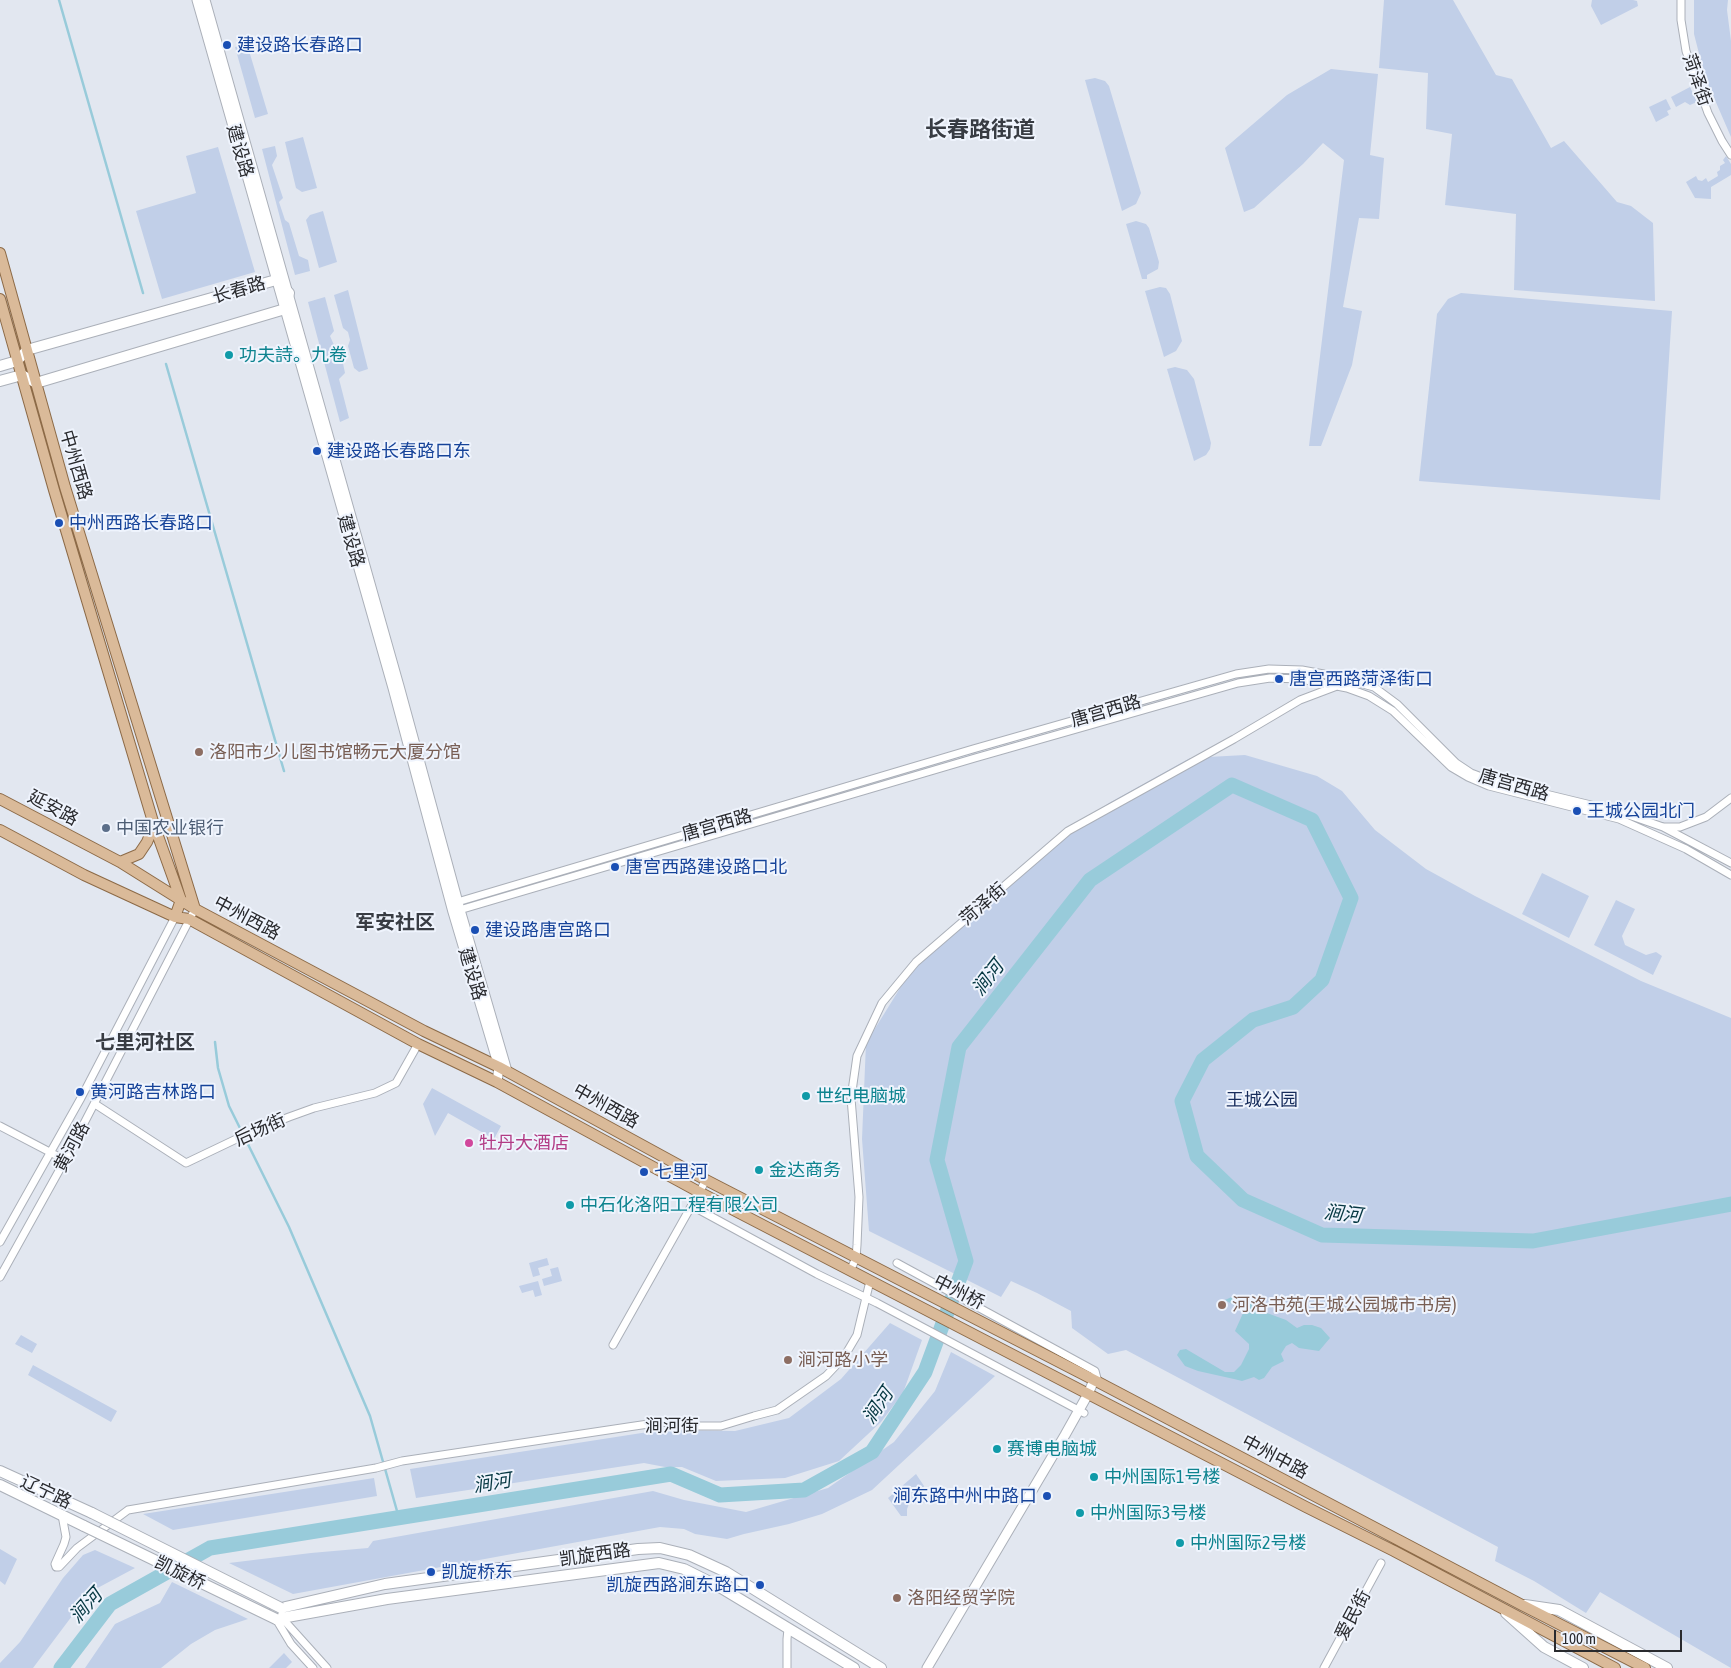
<!DOCTYPE html>
<meta charset="utf-8">
<style>
body{margin:0}
#map{position:relative;width:1731px;height:1668px;overflow:hidden;background:#e2e7f0;font-family:"Asap Condensed",sans-serif}
canvas{display:block}
.scale{position:absolute;left:1554px;top:1630px;width:128px;height:22px;box-sizing:border-box;border:2px solid #292a2e;border-top:0;padding-left:6px;font-size:15px;line-height:18px;white-space:nowrap;color:#292a2e;-webkit-text-stroke:4px #eff4fd;paint-order:stroke}
</style>
<div id="map">
<canvas width="1731" height="1668"></canvas>
<div class="scale">100 m</div>
</div>
<script>
const context = document.querySelector('canvas').getContext('2d');
context.lineJoin = 'round';
function paint(path, color) {
  context.fillStyle = color;
  context.fill(path, 'evenodd');
}
function shape(rows) {
  const path = new Path2D();
  for (const r of rows) {
    path.moveTo(r[0], r[1]);
    for (let i = 2; i < r.length; i += 2) path.lineTo(r[i], r[i + 1]);
  }
  return path;
}
function trace(path, color, width, dash) {
  context.strokeStyle = color;
  context.lineWidth = width;
  context.lineCap = dash ? 'butt' : 'round';
  context.setLineDash(dash || []);
  context.stroke(path);
}
function write(font, color, halo, rows, align = 'center') {
  context.font = font + ' "Asap Condensed","Noto Sans SC",sans-serif';
  context.lineWidth = 4;
  context.setLineDash([]);
  context.textBaseline = 'middle';
  context.strokeStyle = halo;
  context.fillStyle = color;
  for (const [text, x, y, turn = 0] of rows) {
    context.save();
    context.translate(x, y);
    context.rotate((+turn || 0) * Math.PI / 180);
    context.textAlign = isNaN(turn) ? turn : align;
    if (halo) context.strokeText(text, 0, 0);
    context.fillText(text, 0, 0);
    context.restore();
  }
}
paint(shape([
 [1384,0,1453,0,1496,75,1512,79,1551,148,1564,141,1617,202,1631,206,1653,223,1655,301,1514,290,1516,214,1445,205,1452,134,1426,129,1428,73,1379,68],
 [1592,0,1633,0,1637,1,1638,6,1601,25,1591,6],
 [1694,0,1728,0,1727,10,1731,41,1731,137,1705,77,1694,34],
 [247,44,268,114,255,118,235,47],
 [1331,69,1378,74,1370,155,1384,158,1379,219,1359,218,1343,307,1362,311,1352,365,1321,446,1309,446,1344,160,1323,143,1303,164,1254,208,1244,212,1225,148,1287,95],
 [1095,78,1105,81,1109,86,1141,193,1136,204,1122,211,1085,80],
 [1690,87,1697,102,1690,105,1685,102,1676,107,1671,97],
 [1666,99,1671,109,1667,111,1669,115,1656,122,1649,107],
 [303,137,317,188,302,192,296,188,285,142],
 [275,146,277,156,272,165,283,198,279,202,285,220,289,223,299,256,308,260,310,271,295,275,262,149],
 [218,147,255,272,162,299,136,211,196,193,186,156],
 [1726,156,1731,164,1731,175,1711,187,1711,199,1695,198,1686,182,1696,176,1698,180,1702,181,1706,178,1708,182,1718,176,1717,172,1720,170,1720,166,1725,163,1723,160],
 [323,211,337,262,319,268,306,220,310,215],
 [1136,221,1146,224,1149,228,1159,262,1158,269,1147,275,1147,279,1142,279,1126,224],
 [1160,287,1166,288,1170,294,1182,341,1176,351,1164,357,1145,291],
 [348,290,368,369,359,372,354,368,348,346,350,340,348,332,343,328,334,295],
 [1461,293,1672,311,1660,500,1419,481,1437,314,1448,299],
 [325,297,334,331,330,336,334,345,340,349,345,373,339,379,349,418,340,422,308,302],
 [1175,367,1187,370,1194,379,1211,443,1210,449,1206,455,1194,461,1167,369],
 [1245,755,1317,776,1342,791,1375,830,1426,869,1475,896,1641,981,1731,1018,1731,1668,1600,1592,1586,1613,1534,1581,1495,1561,1498,1547,1126,1350,1108,1354,1072,1328,1071,1311,1037,1293,1011,1281,1001,1297,869,1231,862,1139,866,1043,902,985,937,943,1037,859,1109,803,1190,758],
 [1542,873,1589,896,1569,938,1522,914],
 [1616,900,1635,909,1622,936,1625,945,1646,955,1656,952,1662,956,1653,975,1594,945],
 [432,1088,501,1126,494,1139,448,1113,435,1136,423,1104],
 [547,1258,549,1265,538,1268,540,1275,533,1277,529,1263],
 [558,1267,562,1281,544,1286,542,1279,552,1276,550,1269],
 [538,1281,542,1295,535,1297,533,1290,522,1293,519,1286],
 [890,1323,922,1340,903,1393,881,1422,839,1461,785,1478,716,1481,682,1467,665,1467,644,1463,416,1498,410,1469,661,1430,735,1431,789,1418,841,1379],
 [21,1335,37,1344,32,1353,15,1344],
 [951,1352,995,1376,872,1490,822,1514,789,1524,744,1534,727,1539,695,1534,684,1529,660,1527,293,1594,229,1563,311,1553,368,1548,373,1541,653,1491,684,1500,746,1512,828,1488,894,1442,935,1391],
 [33,1365,117,1411,111,1422,28,1375],
 [916,1474,924,1486,921,1495,928,1501,923,1503,920,1501,909,1504,907,1509,907,1516,901,1516,888,1498],
 [374,1478,377,1496,173,1530,143,1514],
 [0,1549,17,1559,5,1585,0,1581],
 [95,1550,135,1568,90,1592,33,1668,0,1668,0,1663,20,1642,63,1578,83,1555],
 [172,1582,248,1619,215,1630,191,1644,161,1668,85,1668,115,1624,160,1603],
 [284,1653,292,1662,286,1668,269,1668]
]), '#c1cfe8');
paint(shape([
 [1234,1296,1244,1299,1267,1313,1286,1320,1297,1328,1304,1325,1312,1325,1321,1328,1330,1338,1319,1351,1299,1348,1292,1343,1286,1346,1281,1354,1284,1361,1272,1367,1264,1378,1259,1380,1254,1377,1242,1381,1234,1379,1198,1371,1185,1366,1177,1355,1180,1350,1186,1349,1225,1372,1234,1372,1241,1365,1249,1349,1249,1344,1235,1331,1244,1311,1225,1300]
]), '#98cbda');
trace(shape([
 [59,0,143,293],
 [166,364,284,771],
 [215,1042,218,1068,229,1106,289,1227,370,1416,399,1518]
]), '#98cbda', 2.5);
trace(shape([
 [61,1668,110,1604,210,1548,671,1474,720,1495,804,1490,872,1452,925,1372,966,1261,937,1160,959,1047,1090,880,1232,785,1312,820,1351,898,1322,980,1293,1007,1253,1020,1203,1060,1182,1101,1197,1156,1243,1200,1322,1235,1533,1241,1731,1204]
]), '#98cbda', 15);
const minor = shape([
 [1681,0,1681,20,1686,51,1708,113,1722,141,1731,155],
 [1664,827,1680,827,1706,817,1731,798],
 [454,903,973,749,1236,674,1269,669,1302,670,1329,675,1374,687,1397,704,1456,763,1471,773,1492,781,1620,812,1663,827,1731,863],
 [456,911,975,758,1238,683,1270,678,1301,679,1347,688,1369,696,1393,711,1451,767,1468,777,1489,786,1619,819,1686,849,1731,875],
 [95,1104,186,1163,251,1132,289,1117,314,1108,375,1093,396,1083,418,1044],
 [0,1126,65,1160],
 [692,1206,817,1274,877,1303,1084,1413],
 [0,1242,81,1098,175,917],
 [897,1263,1095,1371,1098,1382],
 [850,1271,856,1258,857,1245,859,1197,851,1098,857,1056,882,1003,916,962,1068,831,1234,739,1300,700,1337,686],
 [0,1277,65,1160,195,909],
 [613,1345,706,1180],
 [62,1515,66,1537,64,1544,55,1564,56,1567,59,1567,77,1548,128,1510,376,1468,402,1461,628,1427,662,1422,693,1426,721,1426,754,1416,777,1410,826,1376,844,1357,857,1335,870,1281],
 [273,1604,276,1619,291,1644,313,1668],
 [282,1615,282,1618,327,1668],
 [787,1668,787,1639,788,1629],
 [1324,1668,1381,1563]
]);
const tertiary = shape([
 [197,0,393,688,453,912,499,1067,497,1082],
 [205,0,399,686,460,910,507,1071],
 [927,1668,1065,1435,1088,1394,1094,1380]
]);
const secondary = shape([
 [0,366,17,361,27,350,276,280,289,293,285,309,36,383,22,375,0,381],
 [0,1471,92,1513],
 [0,1485,84,1526],
 [1525,1605,1559,1610,1667,1668],
 [281,1608,385,1584,638,1549,660,1548,689,1555,726,1572,881,1668],
 [1506,1613,1544,1647,1583,1668],
 [276,1619,387,1599,659,1563,684,1569,718,1586,854,1668]
]);
const primary = shape([
 [0,253,65,487,195,909],
 [0,299,54,490,154,825,181,900,175,917],
 [0,799,120,862,195,909,424,1031,499,1067,706,1180,1098,1382,1522,1605,1645,1668],
 [0,830,84,875,175,917,189,919,418,1044,497,1082,699,1192,1306,1507,1394,1551,1615,1668],
 [120,862,139,854,147,842,154,825]
]);
trace(minor, '#abb0b9', 9);
trace(tertiary, '#abb0b9', 11);
trace(secondary, '#abb0b9', 12);
trace(primary, '#8c6a47', 12);
trace(minor, '#fff', 7);
trace(tertiary, '#fff', 9);
trace(secondary, '#fff', 10);
trace(primary, '#daba99', 10);
const secondaryBridge = shape([
 [92,1513,281,1608],
 [84,1526,276,1619]
]);
trace(secondaryBridge, '#abb0b9', 12, []);
trace(secondaryBridge, '#fff', 10);
for (const [x, y, r, color] of [
 [227,45,5,"#1a4fb4"],
 [229,355,5,"#0f9aa8"],
 [317,451,5,"#1a4fb4"],
 [59,523,5,"#1a4fb4"],
 [1279,679,5,"#1a4fb4"],
 [199,752,5,"#8d6e63"],
 [1577,811,5,"#1a4fb4"],
 [106,828,5,"#5c6f8a"],
 [615,867,5,"#1a4fb4"],
 [475,930,5,"#1a4fb4"],
 [80,1092,5,"#1a4fb4"],
 [806,1096,5,"#0f9aa8"],
 [469,1143,5,"#d1479c"],
 [759,1170,5,"#0f9aa8"],
 [644,1172,5,"#1a4fb4"],
 [570,1205,5,"#0f9aa8"],
 [1222,1305,5,"#8d6e63"],
 [788,1360,5,"#8d6e63"],
 [997,1449,5,"#0f9aa8"],
 [1094,1477,5,"#0f9aa8"],
 [1047,1496,5,"#1a4fb4"],
 [1080,1513,5,"#0f9aa8"],
 [1180,1543,5,"#0f9aa8"],
 [431,1572,5,"#1a4fb4"],
 [760,1585,5,"#1a4fb4"],
 [897,1598,5,"#8d6e63"]
]) {
  const dot = new Path2D();
  dot.arc(x, y, r, 0, 2 * Math.PI);
  context.fillStyle = color;
  context.fill(dot);
  trace(dot, '#eff4fd', 2);
}
write('18px', '#164399', '#eff4fd', [
 ["建设路长春路口",237,45],
 ["建设路长春路口东",327,451],
 ["中州西路长春路口",69,523],
 ["唐宫西路菏泽街口",1289,679],
 ["王城公园北门",1587,811],
 ["唐宫西路建设路口北",625,867],
 ["建设路唐宫路口",485,930],
 ["黄河路吉林路口",90,1092],
 ["七里河",654,1172],
 ["涧东路中州中路口",1037,1496,"right"],
 ["凯旋桥东",441,1572],
 ["凯旋西路涧东路口",750,1585,"right"]
], 'left');
write('18px', '#292a2e', '#eff4fd', [
 ["菏泽街",1697,80,71],
 ["建设路",240,151,74],
 ["长春路",239,290,-16],
 ["中州西路",76,465,74],
 ["建设路",351,541,74],
 ["唐宫西路",1106,711,-16],
 ["唐宫西路",1514,785,16],
 ["延安路",53,808,28],
 ["唐宫西路",717,825,-16],
 ["菏泽街",983,904,-41],
 ["中州西路",247,918,28],
 ["建设路",472,974,73],
 ["中州西路",606,1106,29],
 ["后场街",260,1130,-24],
 ["黄河路",72,1147,-62],
 ["中州桥",959,1292,27],
 ["涧河街",672,1426],
 ["中州中路",1275,1457,28],
 ["辽宁路",46,1492,25],
 ["凯旋西路",595,1555,-8],
 ["凯旋桥",180,1573,26],
 ["爱民街",1353,1615,-62]
]);
write('18px', '#0d838f', '#eff4fd', [
 ["功夫詩。九卷",239,355],
 ["世纪电脑城",816,1096],
 ["金达商务",769,1170],
 ["中石化洛阳工程有限公司",580,1205],
 ["赛博电脑城",1007,1449],
 ["中州国际1号楼",1104,1477],
 ["中州国际3号楼",1090,1513],
 ["中州国际2号楼",1190,1543]
], 'left');
write('18px', '#785e54', '#eff4fd', [
 ["洛阳市少儿图书馆畅元大厦分馆",209,752],
 ["河洛书苑(王城公园城市书房)",1232,1305],
 ["涧河路小学",798,1360],
 ["洛阳经贸学院",907,1598]
], 'left');
write('18px', '#4e5e75', '#eff4fd', [
 ["中国农业银行",116,828]
], 'left');
write('18px', '#172c5b', '#eff4fd', [
 ["王城公园",1262,1100]
]);
write('18px', '#b23c85', '#eff4fd', [
 ["牡丹大酒店",479,1143]
], 'left');
write('italic 19px', '#053742', '#eff4fd', [
 ["涧河",988,978,-52],
 ["涧河",1343,1214,6],
 ["涧河",878,1406,-56],
 ["涧河",492,1483,-9],
 ["涧河",86,1606,-48]
]);
write('bold 20px', '#383c43', '#eff4fd', [
 ["军安社区",395,923],
 ["七里河社区",145,1043]
]);
write('bold 22px', '#383c43', '#eff4fd', [
 ["长春路街道",980,130]
]);
</script>
